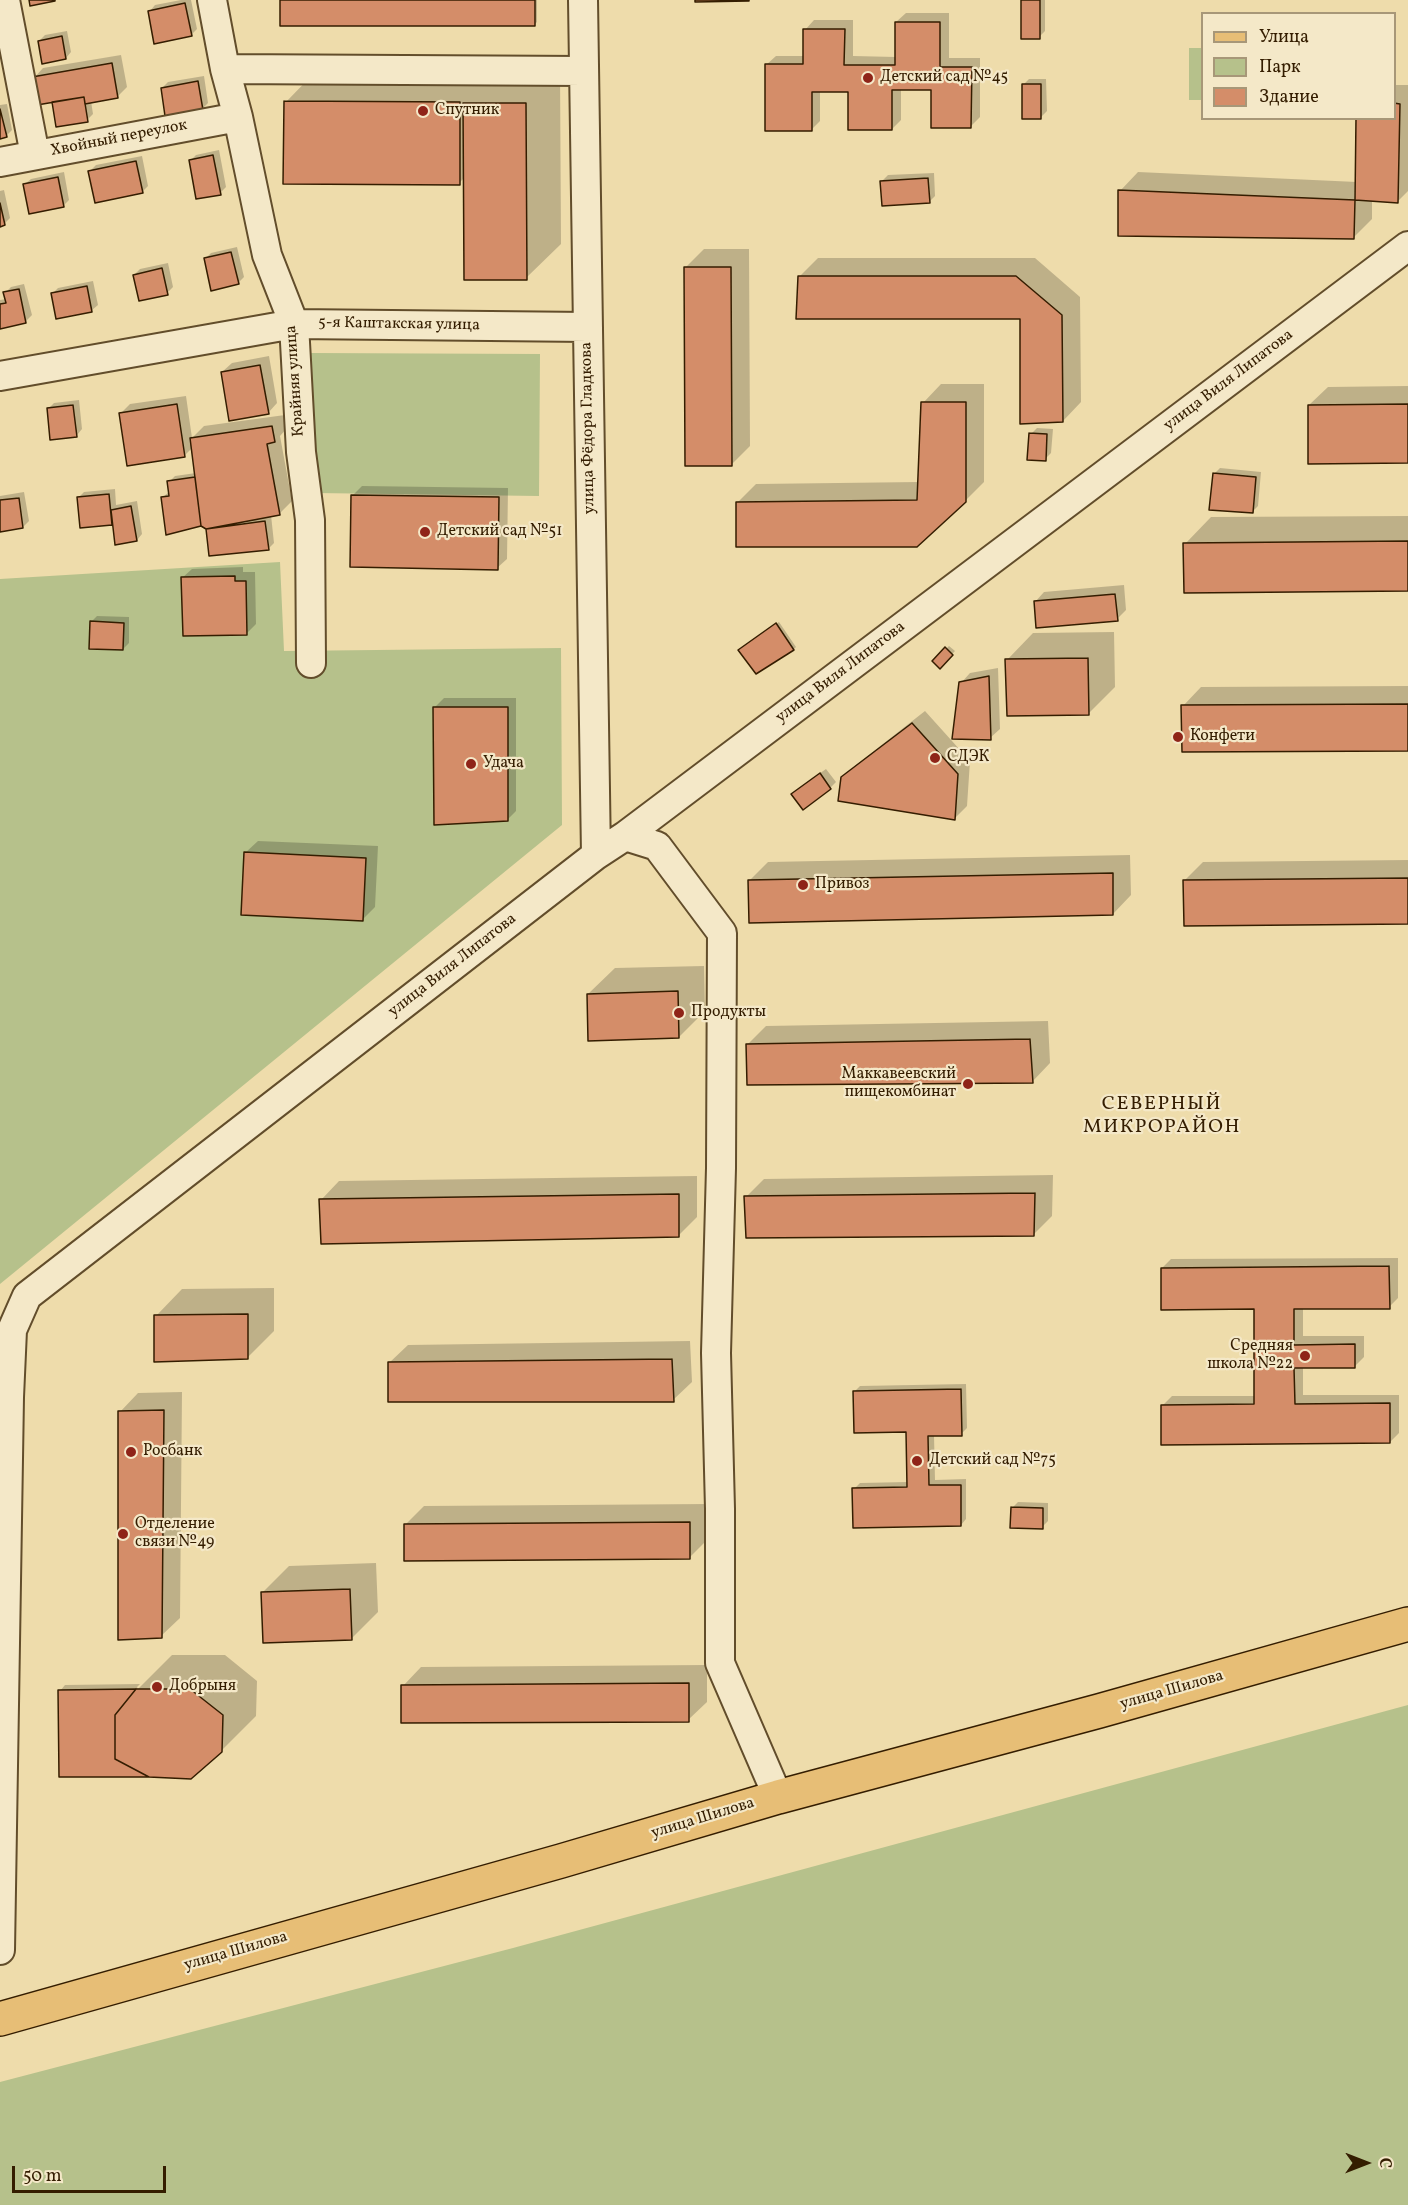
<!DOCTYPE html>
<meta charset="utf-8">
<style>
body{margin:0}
#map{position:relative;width:1408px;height:2205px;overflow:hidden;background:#eedcab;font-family:Vollkorn,serif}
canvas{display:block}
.legend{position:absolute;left:1201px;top:12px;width:195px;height:108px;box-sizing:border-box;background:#f4e8c8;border:2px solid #a79778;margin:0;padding:8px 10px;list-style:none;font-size:18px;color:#341d00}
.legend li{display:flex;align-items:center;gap:12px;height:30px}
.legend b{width:30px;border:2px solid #a79778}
.north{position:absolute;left:1336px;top:2133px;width:60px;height:60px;-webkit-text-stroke:4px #f4e8c8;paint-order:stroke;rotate:90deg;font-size:16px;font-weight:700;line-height:24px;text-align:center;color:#341d00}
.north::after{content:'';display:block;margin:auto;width:21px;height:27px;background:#341d00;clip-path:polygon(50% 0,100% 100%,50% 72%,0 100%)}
.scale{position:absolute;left:12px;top:2166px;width:154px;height:27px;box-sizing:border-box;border:3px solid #341d00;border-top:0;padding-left:8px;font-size:18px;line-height:21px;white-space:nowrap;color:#341d00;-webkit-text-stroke:4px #f4e8c8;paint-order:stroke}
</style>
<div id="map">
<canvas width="1408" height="2205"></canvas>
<ul class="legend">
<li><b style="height:8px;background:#e7be76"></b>Улица</li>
<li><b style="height:16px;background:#b6c18b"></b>Парк</li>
<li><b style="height:16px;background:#d48d69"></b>Здание</li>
</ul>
<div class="north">С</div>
<div class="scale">50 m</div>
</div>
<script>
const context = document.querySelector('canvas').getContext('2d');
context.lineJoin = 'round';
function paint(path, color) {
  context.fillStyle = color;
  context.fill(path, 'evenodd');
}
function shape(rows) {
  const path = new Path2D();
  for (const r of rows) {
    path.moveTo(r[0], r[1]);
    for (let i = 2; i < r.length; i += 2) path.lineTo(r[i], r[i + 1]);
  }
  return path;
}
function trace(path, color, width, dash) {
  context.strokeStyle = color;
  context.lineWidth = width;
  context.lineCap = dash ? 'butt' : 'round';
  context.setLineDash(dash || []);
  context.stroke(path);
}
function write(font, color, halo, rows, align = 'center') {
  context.font = font + ' Vollkorn,serif';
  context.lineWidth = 4.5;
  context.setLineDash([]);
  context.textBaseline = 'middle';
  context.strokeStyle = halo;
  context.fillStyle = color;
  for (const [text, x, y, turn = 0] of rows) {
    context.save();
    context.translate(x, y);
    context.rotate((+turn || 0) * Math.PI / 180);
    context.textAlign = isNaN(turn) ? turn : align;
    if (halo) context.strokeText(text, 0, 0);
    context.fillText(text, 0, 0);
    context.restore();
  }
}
paint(shape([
 [1189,48,1202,48,1202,100,1189,100],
 [311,353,540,354,539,496,315,493],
 [280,562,284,651,561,648,562,825,0,1284,0,579],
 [1408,1705,1408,2205,0,2205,0,2082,513,1948]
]), '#b6c18b');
paint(shape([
 [181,0,191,0,197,29,191,35,150,11,155,5],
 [281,0,537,0,537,22,534,25],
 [1022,0,1045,0,1045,31,1039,37],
 [906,13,949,13,949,58,980,58,980,117,971,126,933,88,901,88,901,120,892,129,849,91,820,91,820,121,811,130,766,65,776,56,804,56,805,30,814,20,853,20,853,56,896,57,896,22],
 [67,31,71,52,66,58,39,41,45,35],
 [121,55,127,87,118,96,91,101,93,114,87,120,53,103,34,78,43,68],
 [320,67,560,69,561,244,526,278,465,177,459,183,286,102],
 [204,76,208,103,202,109,162,88,168,82],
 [1029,79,1046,79,1047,111,1041,117,1023,85],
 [1394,85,1408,85,1408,191,1398,201,1372,200,1372,219,1354,237,1120,191,1138,172,1357,182,1394,118],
 [7,104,12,130,6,136,0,137,0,105],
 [219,150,226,187,220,193,190,161,196,155],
 [142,156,148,186,142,192,90,171,96,165],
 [64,172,69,200,63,206,25,184,31,179],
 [934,173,935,196,929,202,882,181,888,175],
 [4,190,10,218,4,224,0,225,0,191],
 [237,247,244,277,238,283,205,259,211,253],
 [704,249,749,249,750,446,731,465,685,268],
 [818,258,1035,258,1080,297,1081,402,1063,421,1022,317,800,276],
 [168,263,173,287,167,293,134,275,140,269],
 [93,281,98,305,92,310,52,294,58,288],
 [24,284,32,315,26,321,0,327,0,300,6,299,5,293,11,287],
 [269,356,277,403,268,413,222,372,232,363],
 [941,384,984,384,984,482,965,501,738,502,756,484,919,482,923,403],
 [1408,386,1408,462,1309,405,1328,387],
 [186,396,192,438,204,426,285,415,287,428,280,436,292,501,279,514,271,515,274,543,268,549,210,555,208,528,163,497,169,492,169,482,175,476,196,473,193,447,184,456,121,413,130,404],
 [79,400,82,429,77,435,48,409,54,403],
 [1037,428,1053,429,1051,453,1045,459,1031,434],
 [1220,468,1261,472,1258,506,1252,512,1214,474],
 [362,486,508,488,507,559,497,568,353,495],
 [115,489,116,505,137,501,142,534,137,540,113,523,81,527,78,498,84,492],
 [24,492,29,521,23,527,0,531,0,496],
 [1408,516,1408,589,1185,544,1211,517],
 [243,567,243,572,255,572,256,624,247,633,182,578,192,569],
 [1124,585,1126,610,1117,619,1035,602,1044,592],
 [97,616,129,617,129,643,123,649,91,622],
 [779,622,796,647,794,649,743,648],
 [1114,632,1115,687,1089,713,1007,660,1033,633],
 [949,646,955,651,940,667,934,661],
 [998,668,1000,729,990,738,961,683,970,673],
 [1408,686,1408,750,1183,706,1201,687],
 [444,698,516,698,516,811,507,820,435,707],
 [925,711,970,761,967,806,954,819,843,778,856,765],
 [826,769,836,782,830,788,799,788],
 [258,841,378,846,375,907,363,919,245,853],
 [1130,855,1131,895,1113,914,749,881,768,862],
 [1408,860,1408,922,1185,880,1203,862],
 [704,966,705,1011,679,1037,588,994,615,968],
 [1048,1021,1050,1063,1032,1082,748,1044,766,1026],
 [1053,1175,1052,1216,1034,1234,746,1197,764,1179],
 [697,1176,697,1217,678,1236,321,1200,339,1181],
 [1398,1258,1398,1298,1389,1307,1303,1307,1303,1336,1364,1336,1364,1357,1355,1366,1303,1366,1303,1395,1399,1395,1399,1433,1390,1442,1163,1405,1172,1396,1255,1396,1255,1308,1162,1268,1171,1259],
 [274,1288,274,1331,247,1358,156,1316,182,1289],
 [690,1341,692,1382,673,1400,389,1363,408,1345],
 [966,1384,967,1428,961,1434,934,1435,935,1480,966,1479,966,1519,961,1525,854,1489,860,1483,908,1482,907,1431,854,1392,860,1386],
 [182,1392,180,1618,161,1636,120,1412,138,1393],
 [1018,1502,1048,1503,1048,1521,1042,1527,1012,1508],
 [708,1504,708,1539,689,1558,406,1524,424,1506],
 [376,1563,378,1612,351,1639,263,1592,289,1566],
 [172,1655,225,1655,257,1681,256,1716,221,1751,60,1691,65,1685,140,1684,137,1687,138,1689],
 [707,1665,707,1702,688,1720,403,1686,421,1667]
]), '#0003');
const building = shape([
 [29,0,55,0,55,1,30,6,29,0],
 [280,0,535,0,535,26,280,26,280,0],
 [695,0,749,0,749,1,695,2,695,0],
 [1021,0,1040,0,1040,39,1021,39,1021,0],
 [185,3,192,36,154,44,148,11,185,3],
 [895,22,940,22,940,67,972,67,971,128,931,128,931,90,892,90,892,130,848,130,848,92,812,92,812,131,765,131,765,64,803,64,803,29,845,29,844,65,895,65,895,22],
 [62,36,66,59,42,64,38,41,62,36],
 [112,63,118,98,85,104,84,97,37,105,32,77,112,63],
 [198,81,203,110,165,116,161,88,198,81],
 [1022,84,1041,84,1041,119,1022,119,1022,84],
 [84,97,88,122,56,127,52,102,84,97],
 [284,101,460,102,460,185,283,184,284,101],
 [463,103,526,103,527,280,464,280,463,103],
 [1394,103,1400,104,1398,203,1355,200,1356,118,1394,118,1394,103],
 [0,109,7,137,0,139,0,109],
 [213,155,221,195,196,199,189,160,213,155],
 [136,161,143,193,95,203,88,171,136,161],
 [58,177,64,207,29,214,23,184,58,177],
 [928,178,930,203,882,206,880,181,928,178],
 [1118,190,1355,200,1354,239,1118,236,1118,190],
 [0,203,5,225,0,227,0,203],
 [231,252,239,284,211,291,204,258,231,252],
 [684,267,731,267,732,466,685,466,684,267],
 [162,268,168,295,139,301,133,275,162,268],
 [798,276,1016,276,1062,315,1063,422,1020,424,1020,319,796,319,798,276],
 [87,286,92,312,56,319,51,293,87,286],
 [19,289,26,323,0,329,0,304,6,303,3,292,19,289],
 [260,365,269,414,229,421,221,372,260,365],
 [921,402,966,402,966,502,917,547,736,547,736,502,917,500,921,402],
 [177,404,185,457,127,466,119,413,177,404],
 [1408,404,1408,463,1308,464,1308,405,1408,404],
 [73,405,77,437,50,440,47,408,73,405],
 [272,426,275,442,267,444,280,515,206,529,201,526,190,438,272,426],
 [1029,433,1047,434,1046,461,1027,460,1029,433],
 [1213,473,1256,477,1253,513,1209,510,1213,473],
 [195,477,201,526,166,535,161,497,169,496,167,481,195,477],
 [109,494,112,525,80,528,77,497,109,494],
 [351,495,499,497,498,570,350,567,351,495],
 [19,498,23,528,0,532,0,500,19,498],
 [131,506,137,541,115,545,111,510,131,506],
 [265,521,269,550,209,556,206,529,265,521],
 [1408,541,1408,591,1184,593,1183,543,1408,541],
 [235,576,235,581,246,581,247,635,183,636,181,577,235,576],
 [1115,594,1118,621,1036,628,1034,601,1115,594],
 [90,621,124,623,123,650,89,649,90,621],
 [776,623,794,650,756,674,738,650,776,623],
 [945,647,953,655,940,669,932,661,945,647],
 [1088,658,1089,715,1007,716,1005,659,1088,658],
 [989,676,991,740,952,739,959,682,989,676],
 [1408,704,1408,751,1182,752,1181,705,1408,704],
 [433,707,508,707,508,821,434,825,433,707],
 [912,723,958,774,955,820,838,801,841,777,912,723],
 [820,773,831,789,803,810,791,794,820,773],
 [244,852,366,858,363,921,241,915,244,852],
 [1113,873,1113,915,749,923,748,880,1113,873],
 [1408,878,1408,924,1184,926,1183,880,1408,878],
 [678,991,679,1038,588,1041,587,994,678,991],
 [1030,1039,1033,1083,747,1085,746,1044,1030,1039],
 [1035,1193,1034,1236,746,1238,744,1196,1035,1193],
 [679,1194,679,1237,321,1244,319,1199,679,1194],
 [1389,1266,1390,1309,1294,1309,1294,1345,1355,1344,1355,1368,1294,1368,1295,1404,1390,1403,1390,1443,1161,1445,1161,1405,1254,1404,1254,1309,1161,1310,1161,1268,1389,1266],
 [248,1314,248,1359,154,1362,154,1315,248,1314],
 [672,1359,674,1402,388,1402,388,1362,672,1359],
 [961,1389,962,1436,928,1436,929,1485,961,1485,961,1526,853,1528,852,1488,907,1487,906,1432,854,1433,853,1391,961,1389],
 [164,1410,162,1638,118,1640,118,1411,164,1410],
 [1011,1507,1043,1508,1043,1529,1010,1528,1011,1507],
 [690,1522,690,1559,404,1561,404,1524,690,1522],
 [350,1589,352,1640,263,1643,261,1592,350,1589],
 [689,1683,689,1722,401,1723,401,1685,689,1683],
 [136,1689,190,1689,223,1715,222,1752,191,1779,149,1777,115,1759,115,1715,136,1689],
 [136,1689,115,1715,115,1759,149,1777,59,1777,58,1690,136,1689]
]);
paint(building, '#d48d69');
trace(building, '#341d00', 1.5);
const minor = shape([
 [5,0,35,155],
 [212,0,225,69,238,117,267,255,294,324,301,452,310,520,311,663],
 [583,0,596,855],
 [225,69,583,71],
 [0,162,238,117],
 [0,376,294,324,588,327],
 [625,836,657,846,722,933,721,1168,716,1353,720,1509,720,1663,778,1797],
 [0,1950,9,1397,12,1330,27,1296,596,855,625,836,1408,246]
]);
const major = shape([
 [0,2019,561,1861,778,1797,1099,1711,1408,1624]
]);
trace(minor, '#624d2b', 32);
trace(major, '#341d00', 36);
trace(minor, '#f4e8c8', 28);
trace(major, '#e7be76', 33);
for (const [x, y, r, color] of [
 [868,78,6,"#8f2418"],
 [423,111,6,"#8f2418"],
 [425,532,6,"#8f2418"],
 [1178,737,6,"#8f2418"],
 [935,758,6,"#8f2418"],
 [471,764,6,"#8f2418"],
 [803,885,6,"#8f2418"],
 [679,1013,6,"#8f2418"],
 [968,1084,6,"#8f2418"],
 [1305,1356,6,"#8f2418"],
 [131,1452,6,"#8f2418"],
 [917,1461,6,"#8f2418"],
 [123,1534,6,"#8f2418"],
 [157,1687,6,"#8f2418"]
]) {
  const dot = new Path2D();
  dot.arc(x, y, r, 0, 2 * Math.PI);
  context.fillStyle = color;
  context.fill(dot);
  trace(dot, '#f4e8c8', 2);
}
write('16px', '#341d00', '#f4e8c8', [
 ["Детский сад №45",880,78],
 ["Спутник",435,111],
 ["Детский сад №51",437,532],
 ["Конфети",1190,737],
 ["СДЭК",947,758],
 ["Удача",483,764],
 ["Привоз",815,885],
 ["Продукты",691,1013],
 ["Маккавеевский",956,1075,"right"],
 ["пищекомбинат",956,1093,"right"],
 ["Средняя",1293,1347,"right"],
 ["школа №22",1293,1365,"right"],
 ["Росбанк",143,1452],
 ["Детский сад №75",929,1461],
 ["Отделение",135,1525],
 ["связи №49",135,1543],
 ["Добрыня",169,1687]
], 'left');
write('16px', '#341d00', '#f4e8c8', [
 ["Хвойный переулок",119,139,-11],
 ["5-я Каштакская улица",399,325,1],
 ["Крайняя улица",296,381,-94],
 ["улица Виля Липатова",1229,381,-37],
 ["улица Фёдора Гладкова",589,428,-91],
 ["улица Виля Липатова",841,673,-37],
 ["улица Виля Липатова",453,966,-38],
 ["улица Шилова",1172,1691,-16],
 ["улица Шилова",703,1819,-17],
 ["улица Шилова",236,1952,-16]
]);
context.letterSpacing = '1.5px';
write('20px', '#341d00', '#f4e8c8', [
 ["СЕВЕРНЫЙ",1162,1105],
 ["МИКРОРАЙОН",1162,1128]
]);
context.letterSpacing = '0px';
</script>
